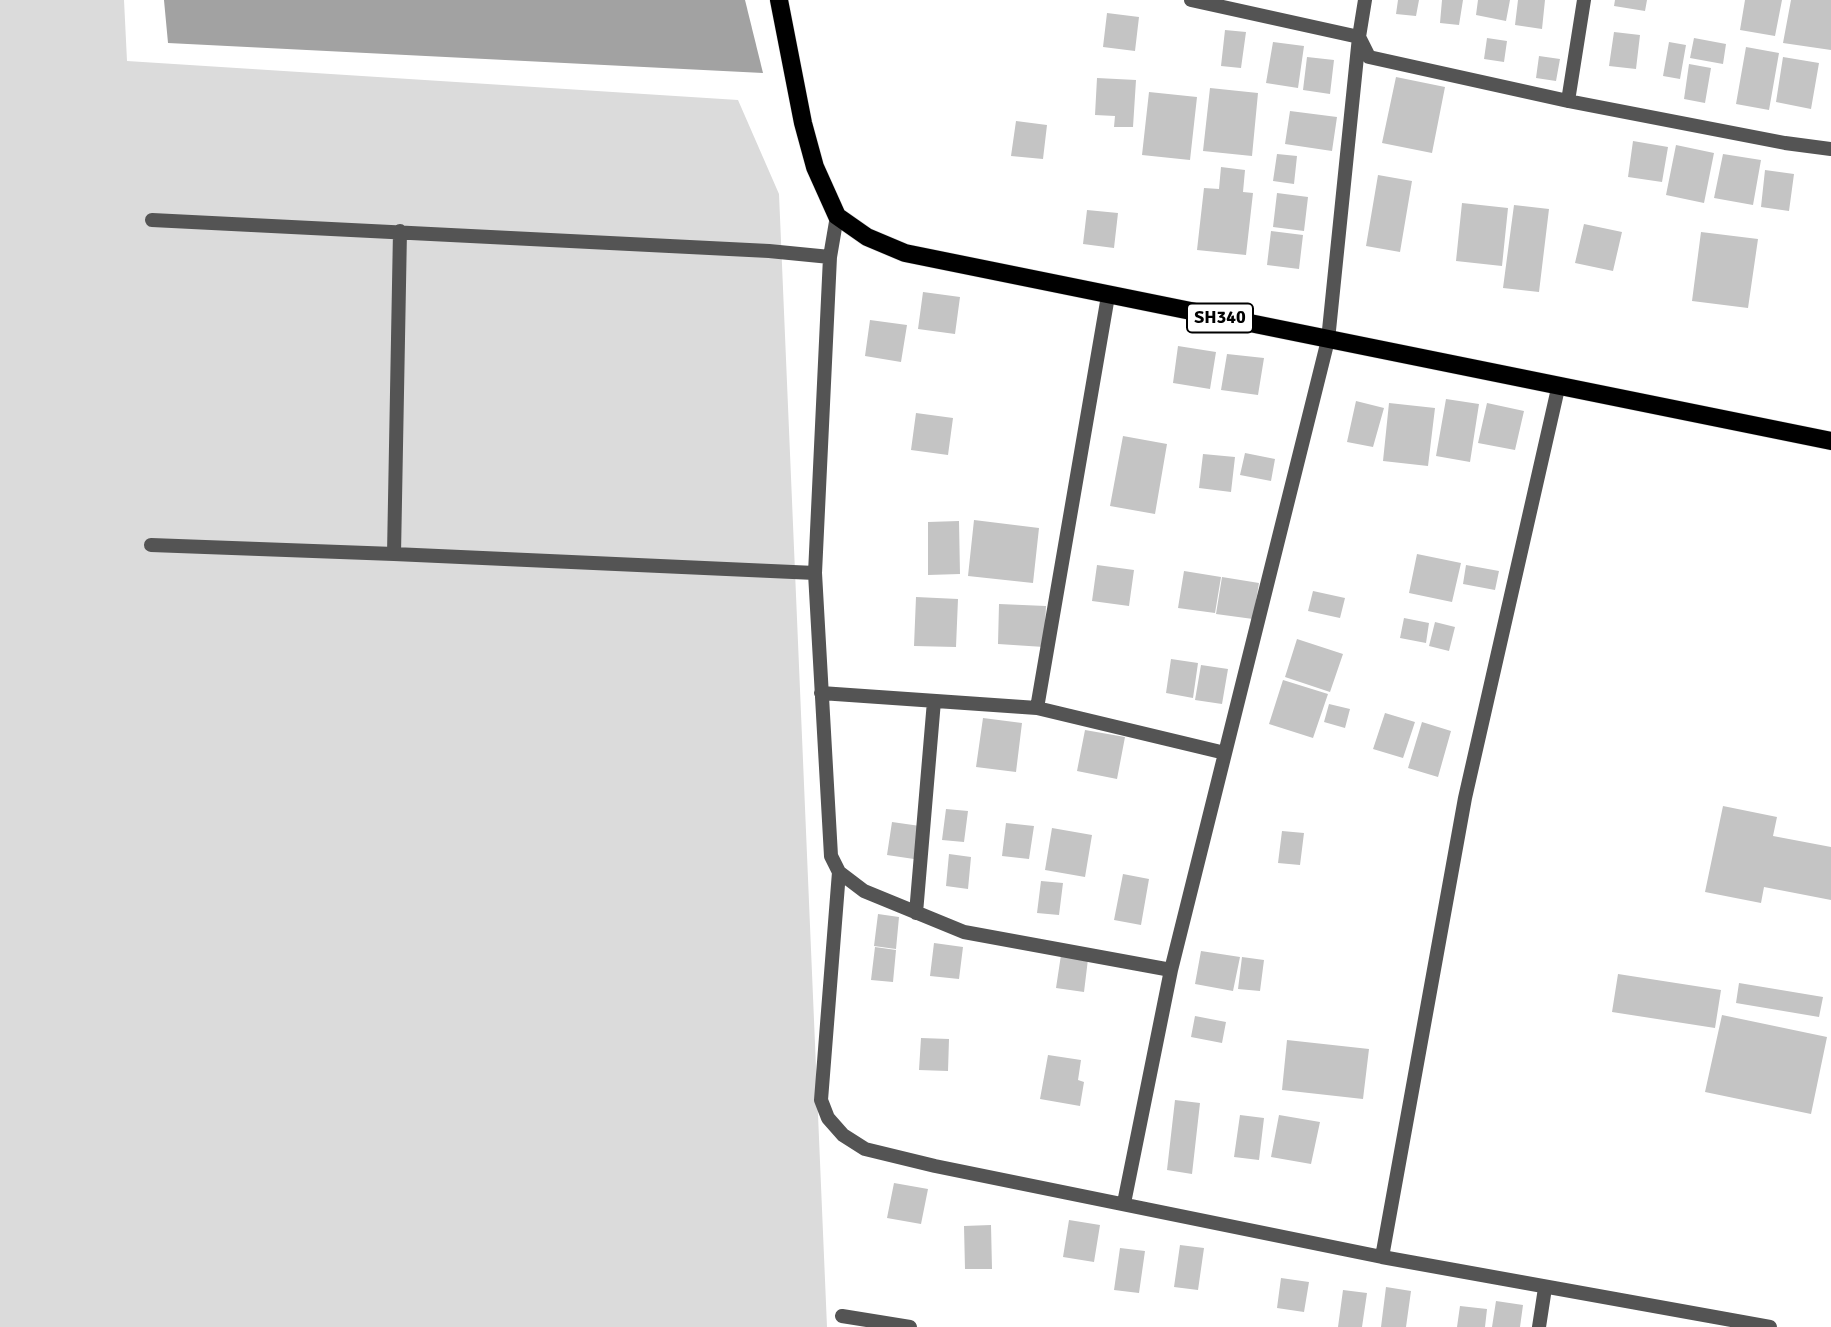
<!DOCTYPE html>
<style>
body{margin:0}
canvas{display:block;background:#fff}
</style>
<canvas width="1831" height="1327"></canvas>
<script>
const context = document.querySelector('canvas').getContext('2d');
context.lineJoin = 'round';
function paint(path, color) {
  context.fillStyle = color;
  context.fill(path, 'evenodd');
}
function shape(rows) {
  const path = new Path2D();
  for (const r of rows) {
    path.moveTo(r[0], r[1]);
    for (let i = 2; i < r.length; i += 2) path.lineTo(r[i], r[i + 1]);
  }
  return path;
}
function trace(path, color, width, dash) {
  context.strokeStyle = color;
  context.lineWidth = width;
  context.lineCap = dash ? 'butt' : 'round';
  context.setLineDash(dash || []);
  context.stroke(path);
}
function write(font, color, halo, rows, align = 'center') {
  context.font = font + ' Signika,sans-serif';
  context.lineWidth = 5;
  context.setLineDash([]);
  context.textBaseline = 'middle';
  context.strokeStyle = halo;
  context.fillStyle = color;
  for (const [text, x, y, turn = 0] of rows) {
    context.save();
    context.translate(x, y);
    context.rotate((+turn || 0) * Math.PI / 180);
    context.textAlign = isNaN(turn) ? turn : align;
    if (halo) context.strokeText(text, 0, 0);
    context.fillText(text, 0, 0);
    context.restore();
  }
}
paint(shape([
 [0,0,124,0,127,61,738,100,779,194,827,1327,0,1327]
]), '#dbdbdb');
paint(shape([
 [164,0,745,0,763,73,168,43]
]), '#a2a2a2');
paint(shape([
 [1398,0,1419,0,1416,16,1396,14],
 [1442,0,1463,0,1459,25,1440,23],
 [1478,0,1510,0,1506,21,1476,15],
 [1518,0,1545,0,1542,29,1515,25],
 [1615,0,1647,0,1645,11,1614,6],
 [1745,0,1782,0,1775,36,1740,30],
 [1791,0,1831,0,1831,50,1783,43],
 [1107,13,1139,17,1135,51,1103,47],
 [1225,30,1246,32,1241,68,1221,66],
 [1614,32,1640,35,1636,69,1609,66],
 [1487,38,1507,41,1504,62,1484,59],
 [1694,38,1726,44,1723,64,1690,58],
 [1273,42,1304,46,1298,88,1266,83],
 [1669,42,1686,45,1680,79,1663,76],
 [1746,47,1779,53,1769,110,1736,104],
 [1539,56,1560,59,1556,81,1536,78],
 [1307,57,1334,60,1330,94,1303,90],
 [1783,57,1819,63,1811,109,1776,102],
 [1689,64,1711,68,1705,103,1684,99],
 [1396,77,1445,87,1432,153,1382,143],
 [1097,78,1136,80,1133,127,1114,127,1115,116,1095,115],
 [1210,88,1258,93,1252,156,1203,151],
 [1149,92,1197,97,1190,160,1142,155],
 [1290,111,1337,117,1332,151,1285,144],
 [1016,121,1047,125,1043,159,1011,156],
 [1633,141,1668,147,1662,182,1628,177],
 [1676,145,1714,153,1704,203,1666,195],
 [1277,154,1297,156,1294,184,1273,181],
 [1723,154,1761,160,1753,205,1714,198],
 [1221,167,1245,170,1243,192,1253,193,1246,255,1197,250,1204,188,1219,189],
 [1765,170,1794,174,1789,211,1761,207],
 [1378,175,1412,181,1400,252,1366,246],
 [1277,193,1308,197,1304,231,1273,227],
 [1462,203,1508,208,1502,266,1456,261],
 [1514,205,1549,209,1539,292,1503,288],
 [1087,210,1118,213,1114,248,1083,244],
 [1584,224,1622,232,1613,271,1575,263],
 [1271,231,1303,235,1299,269,1267,265],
 [1701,232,1758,239,1748,308,1692,301],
 [923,292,960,297,955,334,918,329],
 [870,320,907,325,901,362,865,356],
 [1178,346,1216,352,1210,389,1173,383],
 [1227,354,1264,358,1258,395,1221,390],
 [1446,399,1479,404,1470,462,1436,456],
 [1356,401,1384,408,1373,447,1347,442],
 [1389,403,1435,408,1428,466,1383,461],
 [1487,403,1524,411,1515,450,1478,443],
 [916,413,953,418,948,455,911,450],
 [1123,436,1167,444,1155,514,1110,506],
 [1245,453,1275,459,1271,481,1240,475],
 [1203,454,1235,457,1231,492,1199,488],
 [974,520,1039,528,1033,583,968,576],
 [959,521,960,574,928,575,928,522],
 [1417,554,1461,563,1452,602,1409,593],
 [1097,565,1134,570,1129,606,1092,601],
 [1466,565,1499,571,1495,590,1463,584],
 [1184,571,1221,577,1215,613,1178,608],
 [1222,577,1259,583,1253,619,1216,614],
 [1313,591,1345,598,1340,618,1308,611],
 [916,597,958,599,956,647,914,646],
 [999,604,1046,606,1044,647,998,644],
 [1404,618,1429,623,1426,643,1400,638],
 [1435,622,1455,627,1449,651,1429,646],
 [1297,639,1343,654,1330,692,1285,677],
 [1171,659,1198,663,1193,698,1166,693],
 [1201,665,1228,669,1222,704,1195,700],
 [1283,680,1328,694,1313,738,1269,724],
 [1329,704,1350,709,1345,728,1324,722],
 [1385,713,1415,722,1403,758,1373,749],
 [983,718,1022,723,1016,772,976,767],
 [1422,722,1451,731,1438,777,1408,768],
 [1085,730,1125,737,1117,779,1077,771],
 [1723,806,1777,817,1773,836,1831,847,1831,900,1764,887,1761,903,1705,892],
 [946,809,968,811,964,842,942,840],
 [892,822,920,826,914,859,887,855],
 [1006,823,1034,826,1029,859,1002,856],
 [1052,828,1092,835,1085,877,1045,870],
 [1282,831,1304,833,1300,865,1278,863],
 [949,854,971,857,968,889,946,886],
 [1123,874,1149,879,1141,925,1114,920],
 [1041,881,1063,883,1059,915,1037,913],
 [878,914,899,917,896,949,874,946],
 [934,943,963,947,959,979,930,976],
 [875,947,896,950,893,982,871,980],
 [1201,951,1240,957,1233,991,1195,984],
 [1061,955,1088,959,1084,992,1056,988],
 [1242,957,1264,960,1260,991,1238,989],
 [1618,974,1721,990,1715,1028,1612,1012],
 [1739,983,1823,997,1819,1017,1736,1003],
 [1722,1015,1827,1037,1811,1114,1705,1092],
 [1195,1016,1226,1022,1222,1043,1191,1037],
 [921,1038,949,1039,948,1071,919,1070],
 [1287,1040,1369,1049,1363,1099,1282,1090],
 [1048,1055,1081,1060,1078,1080,1084,1082,1080,1106,1040,1099],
 [1175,1100,1200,1103,1192,1174,1167,1170],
 [1240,1115,1264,1118,1259,1160,1234,1157],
 [1279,1115,1320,1122,1311,1164,1271,1157],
 [894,1183,928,1189,921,1224,887,1218],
 [1069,1220,1100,1225,1094,1262,1063,1257],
 [991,1225,992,1269,965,1269,964,1226],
 [1180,1245,1204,1248,1198,1290,1174,1287],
 [1120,1248,1145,1251,1139,1293,1114,1290],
 [1281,1278,1309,1282,1304,1312,1277,1308],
 [1386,1287,1411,1291,1406,1327,1381,1327],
 [1343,1290,1367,1293,1362,1327,1338,1327],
 [1496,1301,1523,1305,1520,1327,1492,1327],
 [1460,1306,1487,1309,1485,1327,1457,1327]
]), '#c4c4c4');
const primary = shape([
 [779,0,803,123,815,167,837,216,867,237,905,253,1831,441]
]);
trace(primary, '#dbdbdb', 19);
trace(shape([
 [1191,0,1359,37,1365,0],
 [1568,101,1584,0],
 [837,216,830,257,815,573,831,856,839,872,864,891,964,932,1171,970],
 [152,220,769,251,830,257],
 [1108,296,1037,708,1225,753],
 [151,545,394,554,815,573],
 [394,554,400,231],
 [821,693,1037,708],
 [839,872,821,1100,828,1118,843,1135,865,1149,935,1166,1382,1257,1770,1327],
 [916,913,934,701],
 [1124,1203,1171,970,1328,340,1359,37,1369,57,1568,101,1785,143,1831,149],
 [1382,1257,1465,798,1559,384],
 [842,1316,910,1327],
 [1539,1327,1545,1288]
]), '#545454', 14);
trace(primary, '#000', 18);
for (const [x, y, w] of [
 [1220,318,66]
]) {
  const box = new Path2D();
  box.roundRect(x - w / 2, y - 14.5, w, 29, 5);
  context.fillStyle = '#fff';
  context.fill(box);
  trace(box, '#000', 2);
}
write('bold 18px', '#000', null, [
 ["SH340",1220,318]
]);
</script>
